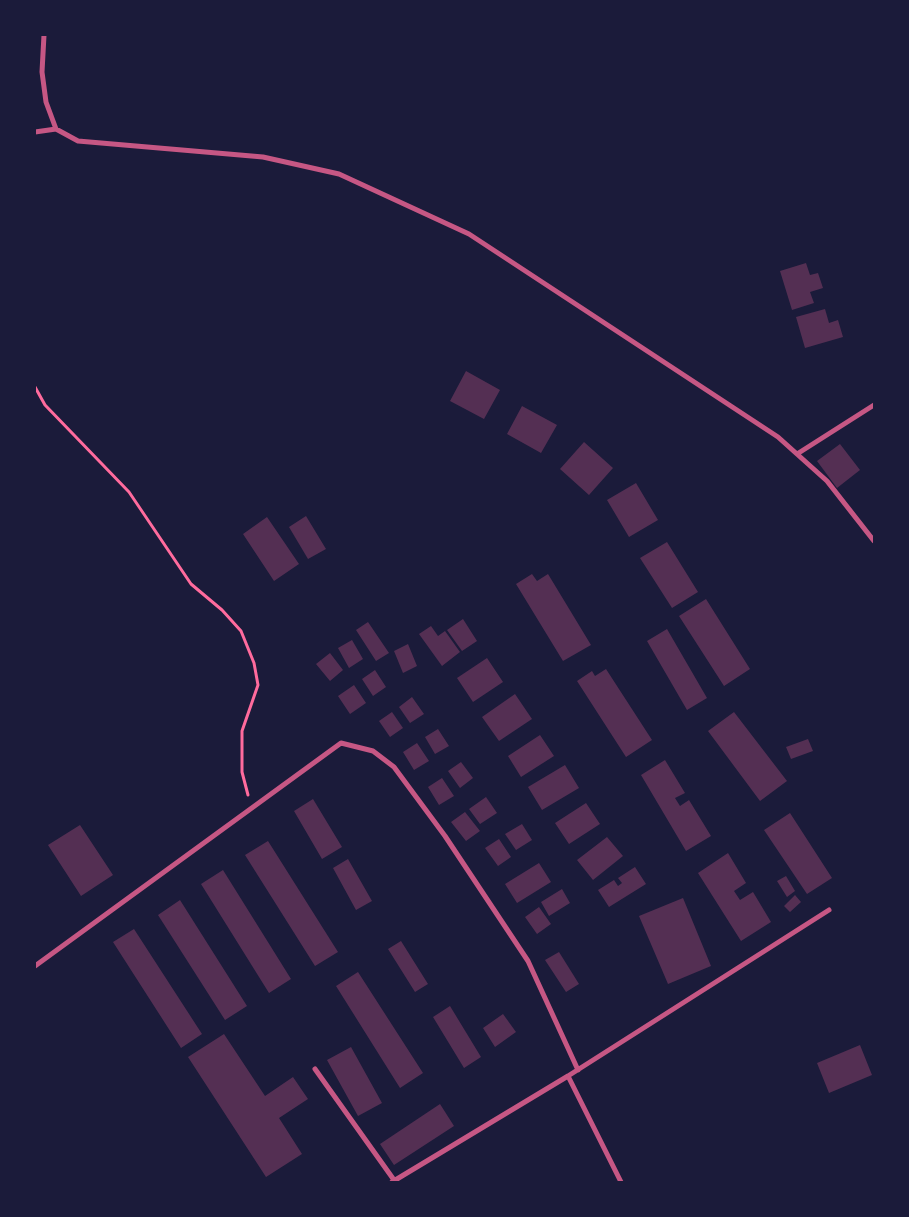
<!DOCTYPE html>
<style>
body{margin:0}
#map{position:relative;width:909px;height:1217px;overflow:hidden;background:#1b1b3a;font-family:Helvetica,sans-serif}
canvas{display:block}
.frame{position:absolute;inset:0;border:36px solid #1b1b3a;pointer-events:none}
</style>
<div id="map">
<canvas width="909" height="1217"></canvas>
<div class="frame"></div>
</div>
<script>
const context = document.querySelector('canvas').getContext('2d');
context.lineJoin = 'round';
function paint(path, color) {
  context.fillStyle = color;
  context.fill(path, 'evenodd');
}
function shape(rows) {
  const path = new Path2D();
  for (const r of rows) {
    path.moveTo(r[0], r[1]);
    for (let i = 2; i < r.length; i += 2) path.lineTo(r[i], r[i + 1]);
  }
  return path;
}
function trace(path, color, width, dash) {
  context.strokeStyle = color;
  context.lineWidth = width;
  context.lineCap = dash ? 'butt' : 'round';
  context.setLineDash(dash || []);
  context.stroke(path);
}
paint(shape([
 [806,263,810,275,818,273,823,288,810,292,814,303,792,310,780,271],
 [825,309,829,323,838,320,843,337,805,348,796,317],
 [466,371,500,390,484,419,450,401],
 [522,406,557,425,541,453,507,434],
 [584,442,613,468,589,495,560,469],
 [840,444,860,470,837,488,817,461],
 [636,483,658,520,629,537,607,500],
 [306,516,326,549,308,559,289,527],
 [267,517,299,564,274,581,243,534],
 [667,542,698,592,672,608,640,558],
 [532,574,537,581,548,574,591,645,563,661,516,584],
 [706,599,750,669,724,686,679,616],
 [463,619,477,641,462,651,447,630],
 [368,622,389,653,376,661,356,630],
 [431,626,438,636,445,631,460,652,442,666,419,634],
 [667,629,707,698,687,710,647,641],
 [352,640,363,659,349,668,338,648],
 [408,644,417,666,403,673,394,651],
 [330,653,343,670,330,681,316,664],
 [487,658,503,682,473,702,457,678],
 [606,669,652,740,626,757,577,681,592,671,595,676],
 [375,670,386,687,373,696,362,679],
 [354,685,366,703,350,714,338,696],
 [515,694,532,719,499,741,482,717],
 [412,697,424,714,410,723,399,707],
 [392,712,403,728,390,737,379,721],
 [734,712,787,781,760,801,708,731],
 [438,729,449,746,435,754,425,737],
 [540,735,554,756,521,777,508,756],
 [808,739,813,751,791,759,786,747],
 [417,743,429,761,414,770,403,752],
 [665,760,685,793,675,798,680,806,689,800,711,836,686,851,641,775],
 [461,762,473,778,460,788,448,771],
 [565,765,579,788,542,810,528,787],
 [442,778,454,796,439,805,428,787],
 [486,797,497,813,480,824,469,809],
 [313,799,342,847,322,859,294,811],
 [586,803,600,824,569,844,555,823],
 [465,812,480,831,466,841,451,822],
 [790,813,832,878,807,894,764,830],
 [522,824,532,840,516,850,505,834],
 [80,825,113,875,81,896,48,845],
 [607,837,623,856,593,880,577,860],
 [499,839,511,857,498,866,485,848],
 [268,841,338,952,315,966,245,855],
 [728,853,746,883,734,891,740,900,753,892,771,922,741,941,698,873],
 [348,859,372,901,356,910,333,868],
 [539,863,551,882,517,903,505,884],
 [635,867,646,884,609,907,598,890,614,880,618,886,622,883,618,878],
 [223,870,291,979,269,993,201,884],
 [786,876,795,891,787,897,777,881],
 [562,889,570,903,549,916,541,902],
 [795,895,801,902,790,912,784,906],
 [683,898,711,966,668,984,639,916],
 [180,900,247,1006,225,1020,158,915],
 [539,907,551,924,537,934,525,917],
 [134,929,202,1034,181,1048,113,942],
 [401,941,428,984,415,992,388,949],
 [559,952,579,984,566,992,545,960],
 [358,972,423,1073,400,1088,336,986],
 [450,1006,481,1057,464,1068,433,1017],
 [503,1014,516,1032,495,1047,483,1028],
 [224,1034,265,1096,293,1077,308,1099,279,1118,302,1154,266,1177,188,1057],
 [860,1045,872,1075,829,1093,817,1063],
 [351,1047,382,1103,358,1116,327,1060],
 [440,1104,454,1126,394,1165,380,1144]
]), '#542f53');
trace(shape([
 [35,387,45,405,129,492,191,584,222,610,241,631,254,663,258,685,242,731,242,772,248,795]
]), '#ff6b9d', 3);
trace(shape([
 [44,35,42,72,46,102,56,129,78,141,263,157,339,174,469,234,778,437,827,481,874,541],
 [35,132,56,129],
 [797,454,874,405],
 [35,966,341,743,373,751,394,767,445,836,528,961,578,1070],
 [315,1069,394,1180],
 [568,1076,621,1182],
 [392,1182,568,1076,829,910]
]), '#c65784', 5);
</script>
